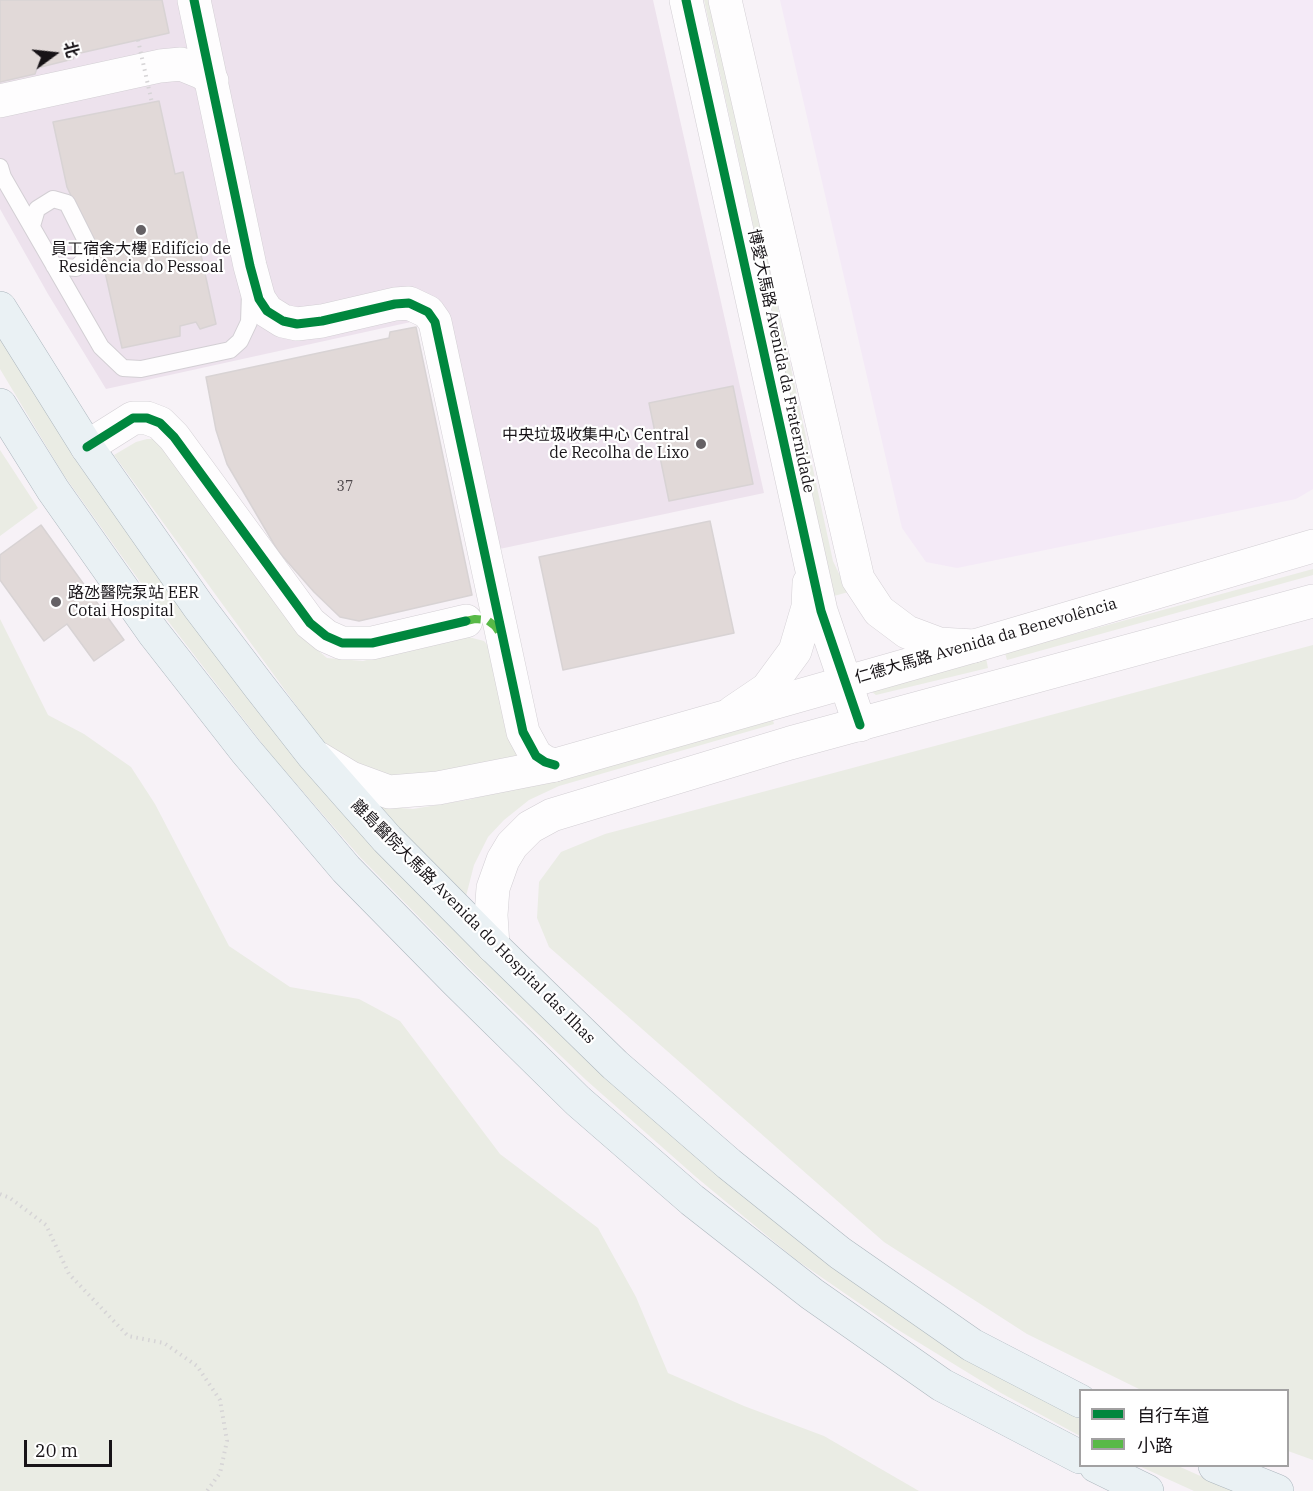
<!DOCTYPE html>
<meta charset="utf-8">
<style>
body{margin:0}
#map{position:relative;width:1313px;height:1491px;overflow:hidden;background:#f7f2f7;font-family:"IBM Plex Serif","Noto Sans SC",serif}
canvas{display:block}
.legend{position:absolute;left:1079px;top:1389px;width:210px;height:78px;box-sizing:border-box;background:#fff;border:2px solid #a2a1a2;margin:0;padding:8px 10px;list-style:none;font-size:18px;color:#171317}
.legend li{display:flex;align-items:center;gap:12px;height:30px}
.legend b{width:30px;border:2px solid #a2a1a2}
.north{position:absolute;left:24px;top:24px;width:60px;height:60px;-webkit-text-stroke:4px #fff;paint-order:stroke;rotate:75deg;font-size:16px;font-weight:700;line-height:24px;text-align:center;color:#171317}
.north::after{content:'';display:block;margin:auto;width:21px;height:27px;background:#171317;clip-path:polygon(50% 0,100% 100%,50% 72%,0 100%)}
.scale{position:absolute;left:24px;top:1440px;width:88px;height:27px;box-sizing:border-box;border:3px solid #171317;border-top:0;padding-left:8px;font-size:18px;line-height:21px;white-space:nowrap;color:#171317;-webkit-text-stroke:4px #fff;paint-order:stroke}
</style>
<div id="map">
<canvas width="1313" height="1491"></canvas>
<ul class="legend">
<li><b style="height:8px;background:#00873e"></b>自行车道</li>
<li><b style="height:8px;background:#58b947"></b>小路</li>
</ul>
<div class="north">北</div>
<div class="scale">20 m</div>
</div>
<script>
const context = document.querySelector('canvas').getContext('2d');
context.lineJoin = 'round';
function paint(path, color) {
  context.fillStyle = color;
  context.fill(path, 'evenodd');
}
function shape(rows) {
  const path = new Path2D();
  for (const r of rows) {
    path.moveTo(r[0], r[1]);
    for (let i = 2; i < r.length; i += 2) path.lineTo(r[i], r[i + 1]);
  }
  return path;
}
function trace(path, color, width, dash) {
  context.strokeStyle = color;
  context.lineWidth = width;
  context.lineCap = dash ? 'butt' : 'round';
  context.setLineDash(dash || []);
  context.stroke(path);
}
function write(font, color, halo, rows, align = 'center') {
  context.font = font + ' "IBM Plex Serif","Noto Sans SC",serif';
  context.lineWidth = 4.5;
  context.setLineDash([]);
  context.textBaseline = 'middle';
  context.strokeStyle = halo;
  context.fillStyle = color;
  for (const [text, x, y, turn = 0] of rows) {
    context.save();
    context.translate(x, y);
    context.rotate((+turn || 0) * Math.PI / 180);
    context.textAlign = isNaN(turn) ? turn : align;
    if (halo) context.strokeText(text, 0, 0);
    context.fillText(text, 0, 0);
    context.restore();
  }
}
paint(shape([
 [780,0,1313,0,1313,489,1296,499,957,568,926,562,902,528]
]), '#f4eaf7');
paint(shape([
 [0,0,653,0,764,493,471,555,420,320,106,389,48,294,0,209]
]), '#ede2ed');
paint(shape([
 [704,0,711,0,833,561,841,578,852,591,834,596],
 [0,334,77,462,185,613,374,848,1005,1380,1080,1419,1080,1436,1001,1393,895,1328,795,1259,696,1177,586,1080,468,967,360,857,271,755,168,621,63,474,0,369],
 [147,439,156,439,308,642,327,658,363,661,461,635,484,641,492,651,519,762,411,782,352,764,322,741,114,455,136,442],
 [0,450,38,508,0,536],
 [1313,569,1313,575,1007,660,1005,653],
 [0,619,48,715,84,734,131,767,155,804,229,946,290,987,359,999,400,1021,500,1154,598,1228,636,1297,668,1373,744,1406,824,1436,919,1491,0,1491],
 [1313,645,1313,1460,1288,1451,1288,1390,1141,1390,1027,1334,884,1242,549,947,537,918,539,882,561,852,605,834],
 [986,658,988,668,876,695,872,692],
 [771,714,774,724,559,786,529,800,504,820,488,837,474,865,465,900,377,806,413,809,472,799],
 [1139,1466,1178,1466,1234,1491,1194,1491]
]), '#eaece4');
const building = shape([
 [0,0,162,0,169,33,76,54,73,59,37,68,35,74,0,82,0,0],
 [159,101,175,174,183,172,216,324,200,329,196,322,180,326,180,336,122,348,105,272,94,245,67,187,53,122,159,101],
 [416,327,472,595,359,621,340,617,314,592,278,551,227,464,216,430,206,377,389,338,390,332,416,327],
 [733,386,753,484,669,501,649,403,733,386],
 [710,521,734,633,563,670,539,557,710,521],
 [41,525,124,640,94,661,67,624,44,641,0,580,0,555,41,525]
]);
paint(building, '#e1d9d8');
trace(building, '#d8d3d4', 1.5);
const service = shape([
 [0,167,3,177,101,347,123,368,141,369,230,350,240,341,249,322,250,293],
 [32,226,37,209,53,199,67,203,87,243,85,259,76,268,54,266]
]);
const minor = shape([
 [194,0,250,266,259,299,267,311,283,321,297,324,322,321,395,304,409,303,428,312,435,322,523,732,536,756,545,762,555,765],
 [686,0,821,611,860,725],
 [725,0,858,579,879,611,907,632,939,644,974,646],
 [0,101,160,66,181,64,203,73,212,81],
 [87,447,133,418,147,418,160,423,174,437,310,623,326,636,342,643,372,643,466,621],
 [733,712,767,689,795,651,808,607,809,583]
]);
const secondary = shape([
 [318,758,351,778,389,792,438,788,555,765,974,646,1313,546],
 [493,946,491,915,493,888,503,860,512,845,530,827,552,815,790,743,1313,601]
]);
const primary = shape([
 [0,308,87,447,199,607,259,686,313,755,387,839,493,946,615,1065,729,1164,840,1253,972,1345,1080,1401],
 [0,405,53,490,153,632,246,751,346,869,456,981,578,1101,692,1200,812,1294,942,1385,1080,1457],
 [1096,1466,1147,1491],
 [1215,1466,1277,1491]
]);
trace(service, '#d3cfd4', 18);
trace(minor, '#d3cfd4', 34);
trace(secondary, '#d3cfd4', 34);
trace(primary, '#adb7be', 34);
trace(shape([
 [0,1194,10,1198,46,1225,69,1274,128,1336,164,1343,197,1366,220,1400,227,1441,220,1473,207,1491]
]), '#d6d4d6', 4, [1.5, 4.5]);
trace(service, '#fefdfe', 16);
trace(minor, '#fefdfe', 33);
trace(secondary, '#fefdfe', 33);
trace(primary, '#eaf1f4', 33);
trace(shape([
 [138,40,152,103]
]), '#d6d4d6', 4, [1.5, 4.5]);
trace(shape([
 [466,621,475,619,487,620,495,626,499,632]
]), '#58b947', 8, [15, 8]);
trace(shape([
 [194,0,250,266,259,299,267,311,283,321,297,324,322,321,395,304,409,303,428,312,435,322,523,732,536,756,545,762,555,765],
 [686,0,821,611,860,725],
 [87,447,133,418,147,418,160,423,174,437,310,623,326,636,342,643,372,643,466,621]
]), '#00873e', 9);
for (const [x, y, r, color] of [
 [141,230,6,"#656165"],
 [701,444,6,"#656165"],
 [56,602,6,"#656165"]
]) {
  const dot = new Path2D();
  dot.arc(x, y, r, 0, 2 * Math.PI);
  context.fillStyle = color;
  context.fill(dot);
  trace(dot, '#fff', 2);
}
write('14px', '#4c4649', null, [
 ["37",345,487]
]);
write('16px', '#171317', '#fff', [
 ["員工宿舍大樓 Edifício de",141,249],
 ["Residência do Pessoal",141,267],
 ["中央垃圾收集中心 Central",689,435,"right"],
 ["de Recolha de Lixo",689,453,"right"],
 ["路氹醫院泵站 EER",68,593,"left"],
 ["Cotai Hospital",68,611,"left"]
]);
write('16px', '#171317', '#fff', [
 ["博愛大馬路 Avenida da Fraternidade",781,361,78],
 ["仁德大馬路 Avenida da Benevolência",986,641,-16],
 ["離島醫院大馬路 Avenida do Hospital das Ilhas",473,922,45]
]);
</script>
